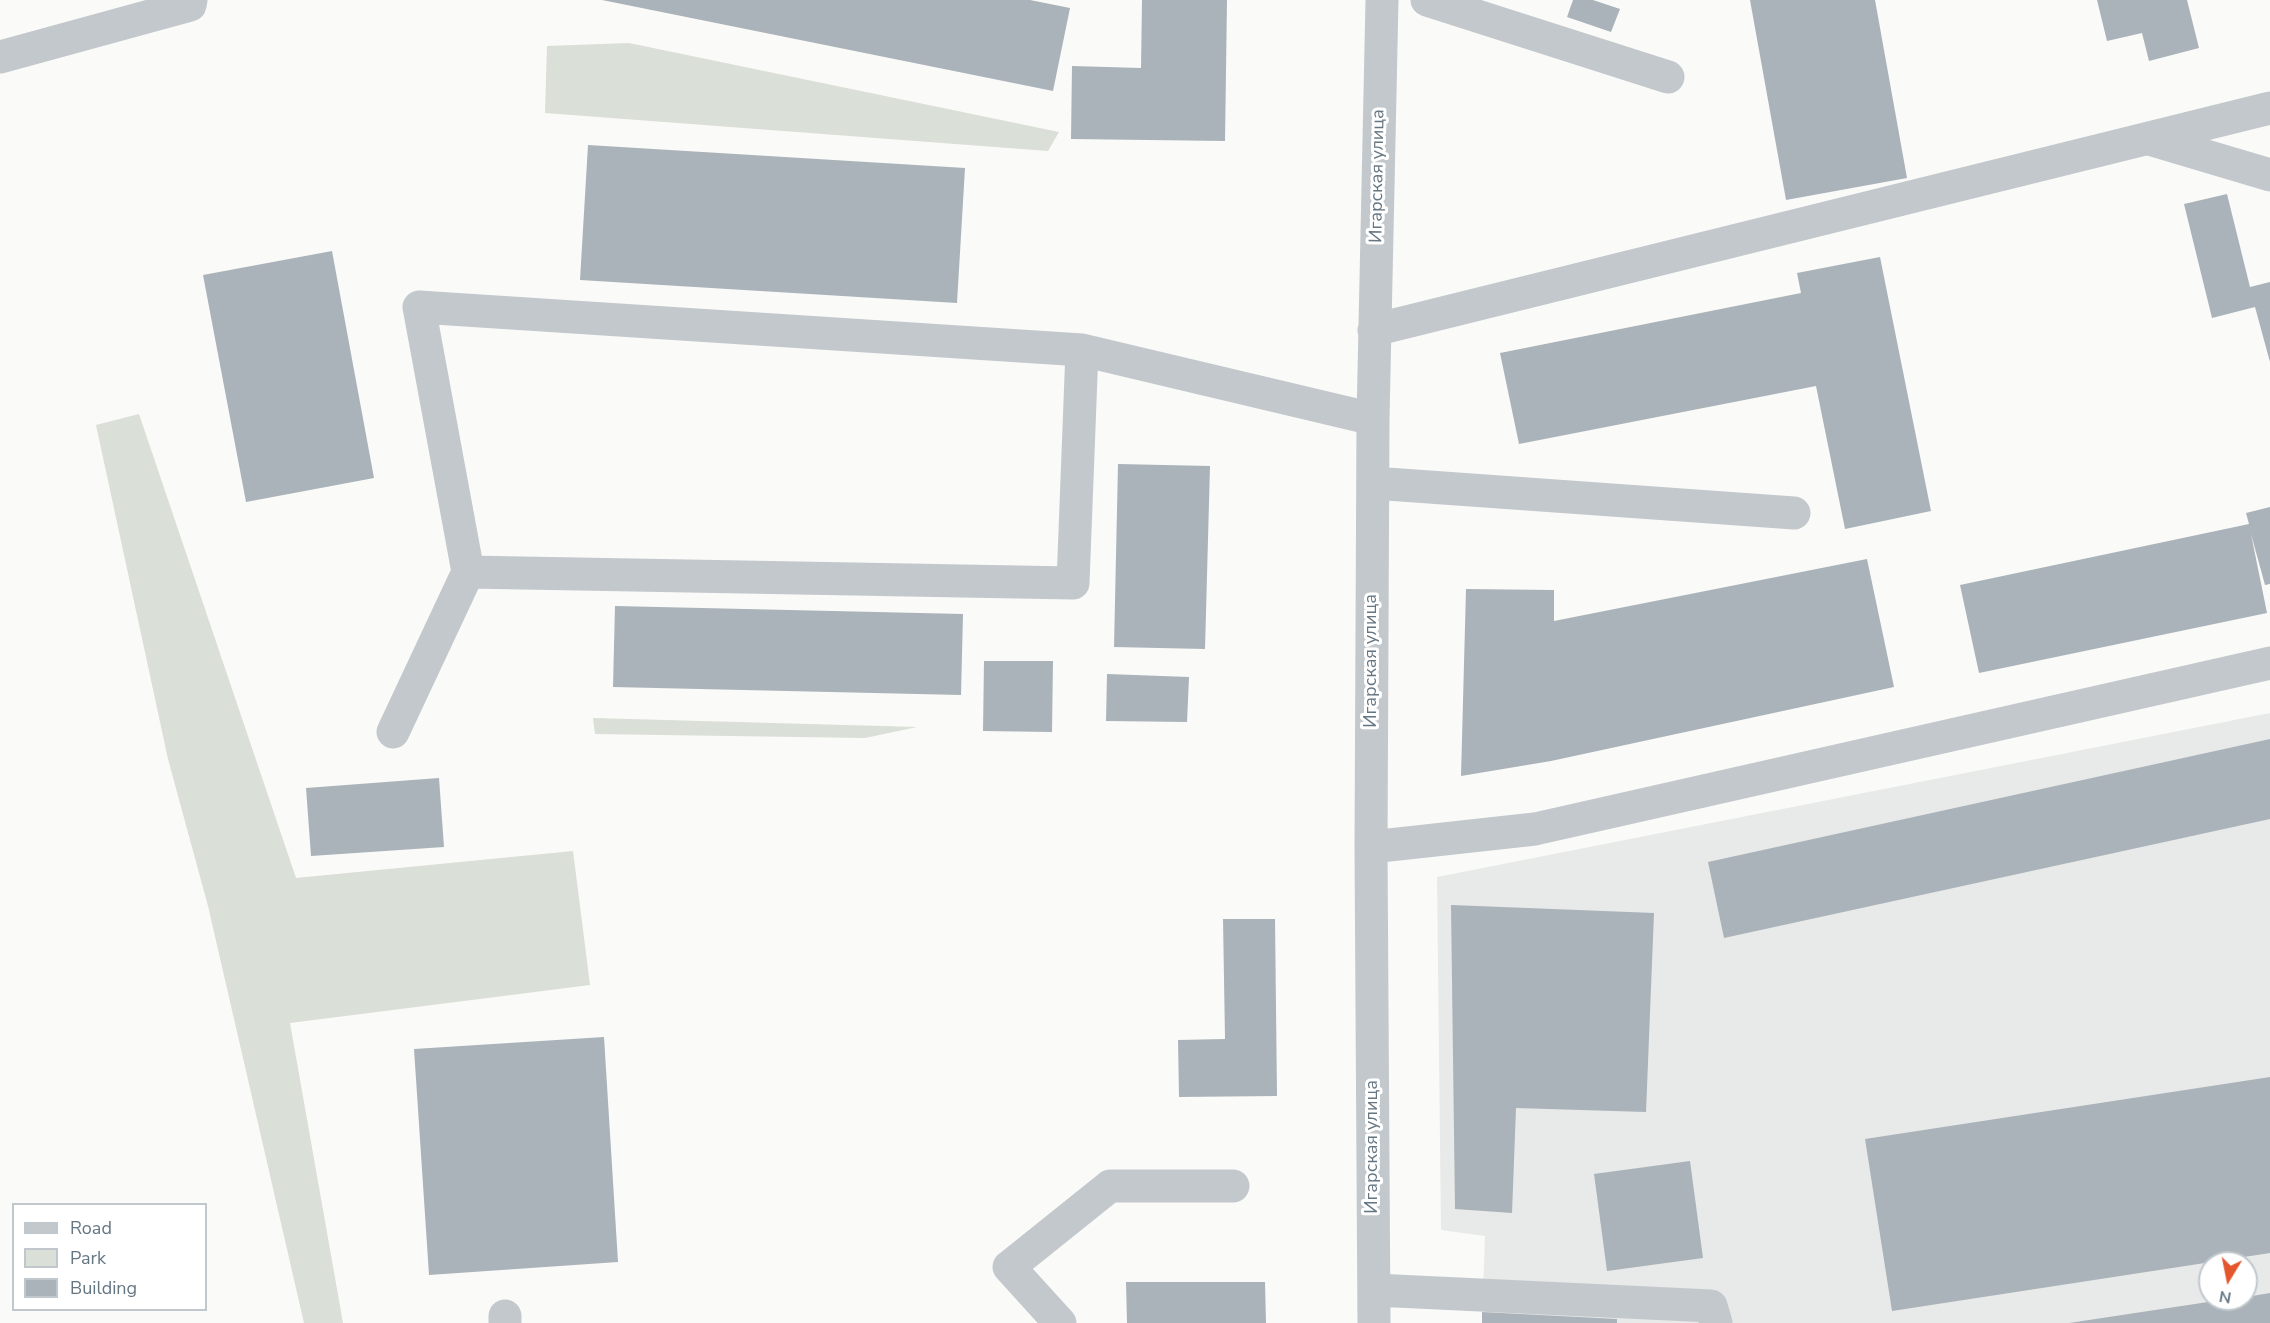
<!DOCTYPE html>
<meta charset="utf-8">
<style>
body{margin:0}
#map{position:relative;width:2270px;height:1323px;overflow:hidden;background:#fafaf8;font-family:"Nunito Sans",sans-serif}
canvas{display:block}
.legend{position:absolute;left:12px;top:1203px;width:195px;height:108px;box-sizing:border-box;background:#fff;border:2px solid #c1c8cd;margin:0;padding:8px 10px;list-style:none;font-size:18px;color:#657683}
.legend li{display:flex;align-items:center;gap:12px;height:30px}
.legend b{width:30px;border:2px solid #c1c8cd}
.north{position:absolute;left:2198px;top:1251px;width:60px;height:60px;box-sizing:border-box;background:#fff;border:2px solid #c1c8cd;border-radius:50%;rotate:190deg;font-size:16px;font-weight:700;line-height:24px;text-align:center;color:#657683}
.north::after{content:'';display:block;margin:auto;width:21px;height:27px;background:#e4572e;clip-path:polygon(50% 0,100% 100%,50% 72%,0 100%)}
</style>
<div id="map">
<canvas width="2270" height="1323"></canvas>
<ul class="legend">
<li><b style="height:8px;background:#c3c8cc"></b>Road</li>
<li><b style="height:16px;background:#dadfd7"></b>Park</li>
<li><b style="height:16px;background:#aab3b9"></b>Building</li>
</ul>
<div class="north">N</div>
</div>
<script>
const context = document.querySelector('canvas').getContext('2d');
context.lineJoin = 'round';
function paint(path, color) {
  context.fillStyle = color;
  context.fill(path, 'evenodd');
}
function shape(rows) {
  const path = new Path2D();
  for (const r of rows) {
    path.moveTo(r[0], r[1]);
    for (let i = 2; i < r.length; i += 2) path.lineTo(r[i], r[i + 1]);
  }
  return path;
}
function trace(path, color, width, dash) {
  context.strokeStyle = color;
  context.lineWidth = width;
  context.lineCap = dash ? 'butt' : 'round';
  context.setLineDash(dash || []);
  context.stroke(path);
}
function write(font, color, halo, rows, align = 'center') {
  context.font = font + ' "Nunito Sans",sans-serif';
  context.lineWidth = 6;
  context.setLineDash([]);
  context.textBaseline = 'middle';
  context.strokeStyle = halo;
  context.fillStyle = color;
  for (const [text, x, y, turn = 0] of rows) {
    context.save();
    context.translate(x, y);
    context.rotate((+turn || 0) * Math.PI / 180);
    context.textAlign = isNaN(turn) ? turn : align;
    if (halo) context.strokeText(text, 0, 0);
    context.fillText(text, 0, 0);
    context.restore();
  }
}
paint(shape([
 [2270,713,2270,1323,1482,1323,1485,1236,1441,1230,1437,877],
 [2210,1263,2246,1263,2246,1299,2210,1299]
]), '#e8e9e9');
paint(shape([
 [629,43,1059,132,1048,151,545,113,547,46],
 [139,414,296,878,573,851,590,985,290,1023,343,1323,304,1323,208,906,168,759,96,425],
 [593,718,917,727,865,738,595,734]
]), '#dadfd7');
paint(shape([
 [602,0,1030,0,1070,8,1053,91],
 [1142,0,1227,0,1225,141,1071,139,1072,66,1141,68],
 [1573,0,1593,0,1620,9,1611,32,1567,17],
 [1750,0,1875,0,1907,178,1786,200],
 [2097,0,2187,0,2199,48,2149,61,2142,33,2107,41],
 [588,145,965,168,957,303,580,280],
 [2227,194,2250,287,2270,282,2270,362,2255,307,2212,318,2184,204],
 [332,251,374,478,246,502,203,275],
 [1880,257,1931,511,1845,529,1816,386,1519,444,1500,353,1801,293,1797,273],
 [1118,464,1210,466,1205,649,1114,647],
 [2270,507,2270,584,2265,585,2251,534,2267,613,1979,673,1960,585,2249,524,2246,513],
 [1867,559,1894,687,1551,761,1461,776,1466,589,1554,590,1554,621],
 [615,606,963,614,961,695,613,687],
 [984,661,1053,661,1052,732,983,731],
 [1107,674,1189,677,1187,722,1106,721],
 [2270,739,2270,819,1724,938,1708,862],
 [439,778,444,847,311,856,306,788],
 [1451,905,1654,913,1646,1112,1516,1108,1512,1213,1455,1209],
 [1223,919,1275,919,1277,1096,1179,1097,1178,1040,1225,1039],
 [604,1037,618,1262,429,1275,414,1049],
 [2270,1077,2270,1253,1892,1311,1865,1139],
 [1690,1161,1703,1258,1607,1271,1594,1174],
 [1126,1282,1265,1282,1266,1323,1127,1323],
 [2270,1293,2270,1323,2069,1323,2228,1299,2246,1299,2246,1297],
 [1482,1312,1617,1319,1617,1323,1482,1323]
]), '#aab3b9');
trace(shape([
 [1427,0,1668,77],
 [0,57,190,5,191,0],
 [2149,139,2270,175],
 [1374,330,2270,108],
 [1082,350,1073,583,468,572,419,307,1082,350,1373,419],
 [1373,483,1794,513],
 [393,732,468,572],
 [1371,847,1535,829,2270,663],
 [1375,1290,1711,1306,1716,1323],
 [505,1323,505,1316],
 [1060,1323,1009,1267,1110,1186,1233,1186],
 [1374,1323,1371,847,1373,419,1382,0]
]), '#c3c8cc', 33);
write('18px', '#657683', '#fff', [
 ["Игарская улица",1378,176,-89],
 ["Игарская улица",1372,661,-90],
 ["Игарская улица",1373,1147,-90]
]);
</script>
